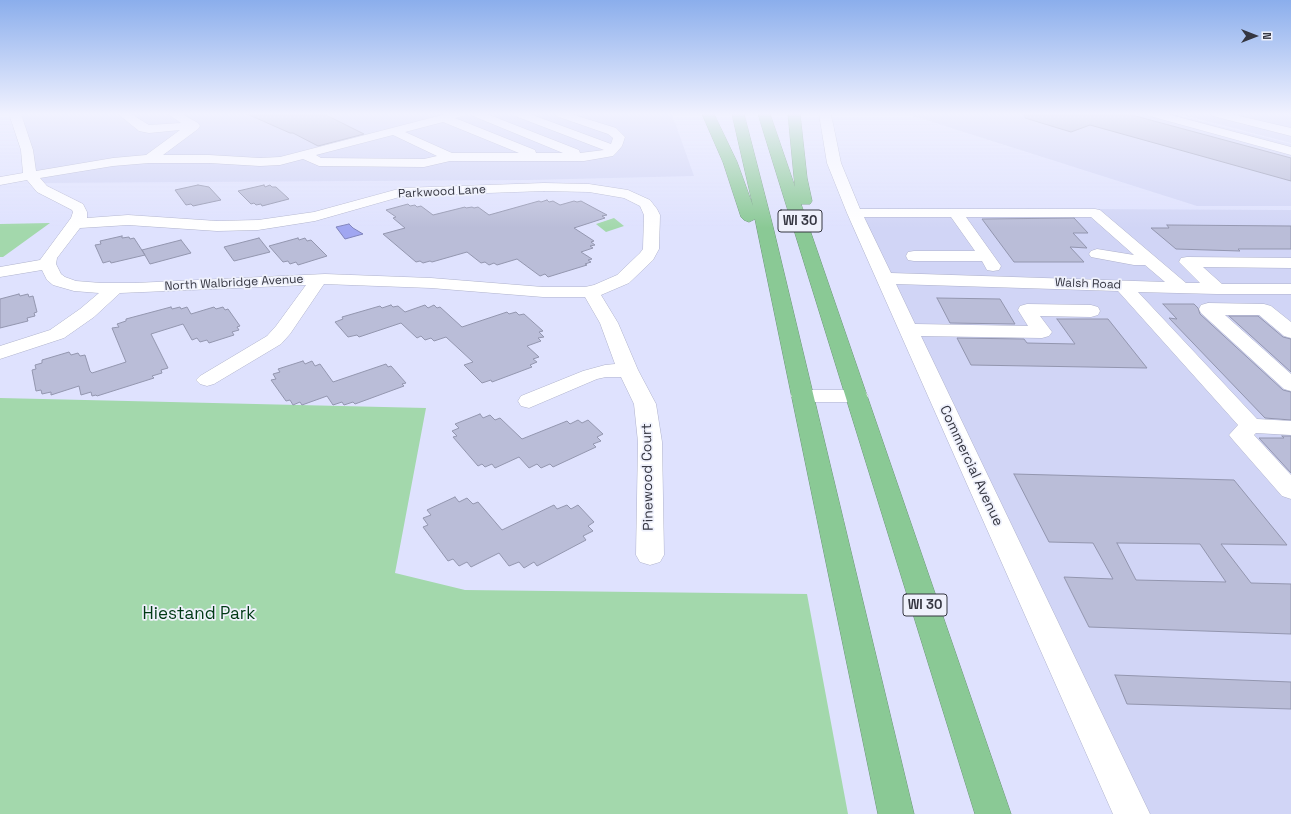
<!DOCTYPE html>
<style>
body{margin:0}
#map{position:relative;width:1291px;height:814px;overflow:hidden;background:#dfe2fe;font-family:"Space Grotesk",sans-serif}
canvas{display:block}
.north{position:absolute;left:1235px;top:16px;width:40px;height:40px;-webkit-text-stroke:3px #eff1fc;paint-order:stroke;rotate:90deg;font-size:11px;font-weight:700;line-height:16px;text-align:center;color:#353641}
.north::after{content:'';display:block;margin:auto;width:14px;height:18px;background:#353641;clip-path:polygon(50% 0,100% 100%,50% 72%,0 100%)}
</style>
<div id="map">
<canvas width="1291" height="814"></canvas>
<div class="north">N</div>
</div>
<script>
const context = document.querySelector('canvas').getContext('2d');
context.lineJoin = 'round';
function paint(path, color) {
  context.fillStyle = color;
  context.fill(path, 'evenodd');
}
function shape(rows) {
  const path = new Path2D();
  for (const r of rows) {
    path.moveTo(r[0], r[1]);
    for (let i = 2; i < r.length; i += 2) path.lineTo(r[i], r[i + 1]);
  }
  return path;
}
function trace(path, color, width, dash) {
  context.strokeStyle = color;
  context.lineWidth = width;
  context.lineCap = dash ? 'butt' : 'round';
  context.setLineDash(dash || []);
  context.stroke(path);
}
function write(font, color, halo, rows, align = 'center') {
  context.font = font + ' "Space Grotesk",sans-serif';
  context.lineWidth = 3.5;
  context.setLineDash([]);
  context.textBaseline = 'middle';
  context.strokeStyle = halo;
  context.fillStyle = color;
  for (const [text, x, y, turn = 0] of rows) {
    context.save();
    context.translate(x, y);
    context.rotate((+turn || 0) * Math.PI / 180);
    context.textAlign = isNaN(turn) ? turn : align;
    if (halo) context.strokeText(text, 0, 0);
    context.fillText(text, 0, 0);
    context.restore();
  }
}
paint(shape([
 [15,114,672,114,694,176,529,180,37,183,18,120],
 [907,114,1172,114,1291,144,1291,206,1197,206],
 [1179,114,1291,114,1291,143],
 [852,208,1291,210,1291,814,1132,814]
]), '#d1d5f6');
paint(shape([
 [614,218,624,226,606,232,596,224],
 [50,223,3,257,0,257,0,224],
 [0,398,426,408,395,573,465,590,807,594,848,814,0,814]
]), '#a3d8ac');
const water = shape([
 [349,224,353,228,363,234,345,239,336,227,349,224]
]);
paint(water, '#a0a6f1');
trace(water, '#8084bc', 1);
const building = shape([
 [247,114,324,114,364,134,318,146,293,133,290,133,247,114],
 [1025,114,1128,114,1291,158,1291,181,1090,125,1071,132,1025,118,1025,114],
 [198,185,209,187,221,200,193,206,191,204,186,205,175,190,198,185],
 [264,185,265,187,270,185,272,187,276,187,289,199,262,206,261,204,256,205,254,203,251,204,238,191,264,185],
 [547,200,549,202,553,201,560,205,574,201,577,202,581,201,607,215,602,216,605,218,574,228,594,241,591,242,595,245,590,246,593,248,581,252,592,259,588,260,591,262,585,264,587,265,548,277,545,274,540,276,517,259,497,265,494,263,489,265,485,262,481,263,467,252,432,262,430,261,423,263,420,261,416,262,383,234,405,228,393,218,396,217,386,210,408,204,410,206,415,205,417,207,421,206,433,215,465,207,466,208,472,207,474,208,478,207,489,215,539,201,541,202,547,200],
 [1074,218,1088,233,1073,233,1087,248,1070,247,1084,262,1014,262,982,219,1074,218],
 [1167,225,1291,226,1291,249,1238,249,1240,251,1176,249,1151,228,1169,228,1167,225],
 [122,236,122,238,129,237,130,239,134,238,145,255,111,263,110,261,103,263,95,245,101,244,100,241,122,236],
 [259,238,270,252,234,261,224,247,259,238],
 [298,238,299,240,305,238,307,241,311,240,327,256,298,265,296,262,290,264,288,261,283,262,269,246,298,238],
 [181,240,191,253,150,264,142,250,181,240],
 [19,294,20,296,28,294,29,297,33,296,37,312,34,313,35,316,27,318,28,321,0,328,0,299,19,294],
 [937,298,1000,299,1015,324,950,323,937,298],
 [1163,304,1194,304,1198,308,1200,314,1283,390,1291,392,1291,420,1265,418,1169,318,1177,319,1163,304],
 [391,305,393,307,398,306,405,312,425,305,428,308,434,305,437,308,440,307,462,327,507,312,509,314,516,312,519,315,524,314,543,331,539,332,544,337,538,338,541,341,527,346,539,357,533,359,537,362,530,365,532,367,492,382,491,380,482,383,464,365,473,362,446,337,434,341,431,338,425,340,421,336,417,338,401,323,359,337,357,335,348,337,335,322,343,319,342,317,380,306,382,308,391,305],
 [171,307,172,309,180,307,181,309,187,307,191,314,214,307,216,309,223,307,225,310,228,309,240,326,237,327,239,330,232,332,234,335,209,343,207,340,200,342,197,338,192,340,183,324,151,334,168,368,161,370,162,373,152,376,154,378,97,396,96,395,92,396,91,392,81,395,79,386,51,395,51,392,42,394,41,390,36,391,32,370,36,369,35,365,42,363,42,360,69,352,71,355,78,353,80,356,85,355,90,371,92,373,126,362,112,328,119,327,117,324,126,321,126,319,171,307],
 [1229,316,1258,316,1283,337,1291,339,1291,372,1229,316],
 [1057,319,1108,319,1147,368,971,365,957,338,1024,339,1027,343,1075,344,1057,319],
 [303,361,305,364,312,361,315,366,320,364,333,382,386,364,388,367,391,366,406,383,402,384,404,386,355,404,353,402,344,405,342,402,333,405,327,396,302,405,300,402,293,405,290,400,286,401,271,380,276,379,273,374,280,372,278,369,303,361],
 [480,414,483,418,490,415,495,420,500,418,522,439,567,421,570,424,578,420,582,423,588,420,603,434,597,437,601,441,593,444,596,447,553,467,550,464,541,468,537,464,529,468,519,457,495,468,492,464,485,467,482,464,478,466,453,437,457,436,452,431,459,428,455,424,480,414],
 [1282,436,1291,436,1291,473,1259,438,1284,438,1282,436],
 [1014,474,1234,480,1287,545,1221,544,1251,583,1291,584,1291,634,1089,627,1064,577,1113,579,1093,543,1049,542,1014,474],
 [1117,543,1200,544,1226,582,1136,580,1117,543],
 [455,497,459,502,467,498,473,504,478,502,502,530,554,505,557,509,567,505,571,509,578,505,594,522,588,526,593,531,583,536,586,540,537,566,534,562,524,568,519,562,509,566,499,553,471,567,467,562,459,566,453,559,448,561,423,527,428,525,423,518,431,515,427,510,455,497],
 [1115,675,1291,682,1291,709,1127,704,1115,675]
]);
paint(building, '#babdd8');
trace(building, '#9396af', 1);
const minor = shape([
 [9,114,21,114,33,150,36,171,113,158,146,155,180,130,149,133,139,131,118,114,131,114,149,125,181,123,168,114,182,114,198,123,200,126,198,129,163,155,209,155,260,158,280,157,446,114,465,114,463,116,455,118,535,150,536,153,563,153,473,116,471,114,487,114,579,150,580,153,604,150,515,116,513,114,530,114,611,144,613,138,608,134,556,116,554,114,571,114,616,128,625,137,622,146,617,152,613,156,584,161,450,161,424,167,319,166,303,159,280,165,260,166,209,163,149,163,113,166,40,178,47,186,83,204,87,212,87,218,128,215,217,221,258,220,314,212,402,188,544,183,589,184,628,190,650,200,657,209,660,215,659,249,653,260,629,283,601,295,618,323,638,370,656,404,662,442,664,555,660,562,650,565,640,562,636,555,638,442,634,404,621,377,606,377,597,379,529,408,521,406,518,401,521,396,583,371,605,365,615,364,600,323,585,297,543,297,431,288,324,284,290,334,281,344,214,384,207,386,200,384,196,380,200,376,267,336,276,326,306,285,120,293,94,317,64,338,0,359,0,346,50,330,80,309,99,293,74,291,53,285,47,280,42,270,0,277,0,267,40,260,71,218,73,212,72,210,37,192,27,180,0,185,0,177,23,173,21,150,9,114],
 [443,122,519,153,452,153,405,132,443,122],
 [393,135,437,156,424,159,321,158,316,155,393,135],
 [544,191,589,192,624,198,640,206,644,215,643,249,640,253,617,275,594,285,585,287,543,287,431,278,325,274,135,283,101,283,76,281,65,277,61,274,56,264,57,258,80,228,128,225,217,231,258,230,315,221,403,196,544,191],
 [819,114,831,114,841,163,860,209,1095,209,1100,210,1186,283,1200,283,1179,262,1181,258,1187,257,1291,258,1291,268,1203,267,1222,284,1291,284,1291,294,1217,294,1138,292,1257,419,1291,421,1291,435,1256,433,1254,435,1291,475,1291,499,1282,496,1233,440,1229,435,1238,425,1118,291,896,284,915,324,1028,326,1018,310,1020,306,1027,304,1091,305,1098,307,1100,311,1098,315,1091,317,1040,316,1052,332,1049,336,1042,338,921,336,1150,814,1113,814,847,213,827,163,819,114],
 [864,217,951,217,975,251,914,251,908,252,906,256,908,260,914,261,982,261,987,270,993,271,999,270,1001,266,966,217,1091,217,1134,255,1097,249,1091,251,1089,254,1091,257,1134,265,1145,265,1165,282,891,273,864,217],
 [1148,114,1167,114,1291,147,1291,155,1150,116,1148,114],
 [1211,114,1231,114,1291,128,1291,136,1213,116,1211,114],
 [1208,303,1264,304,1271,306,1291,322,1291,338,1284,336,1259,315,1225,315,1291,374,1291,391,1284,389,1201,313,1199,309,1201,305,1208,303],
 [802,390,857,390,865,391,868,396,865,401,857,402,802,402,794,401,791,396,794,391,802,390]
]);
const highway = shape([
 [702,114,714,114,737,162,753,206,732,114,744,114,773,227,914,814,878,814,755,219,749,222,744,220,741,217,723,162,702,114],
 [758,114,770,114,795,187,788,114,800,114,807,178,812,201,810,204,801,204,1011,814,975,814,758,114]
]);
trace(minor, '#afb2cc', 1);
trace(highway, '#6c9678', 1);
paint(minor, '#fff');
paint(highway, '#8ac995');
const sky = context.createLinearGradient(0, 0, 0, 228);
sky.addColorStop(0, '#8baeec');
sky.addColorStop(0.5, '#f1f2ff');
sky.addColorStop(1, '#f1f2ff00');
context.fillStyle = sky;
context.fillRect(0, 0, 1291, 228);
write('12px', '#353641', '#eff1fc', [
 ["Parkwood Lane",442,192,-3],
 ["North Walbridge Avenue",234,283,-3],
 ["Walsh Road",1088,284,2]
]);
for (const [x, y, w] of [
 [800,221,44],
 [925,605,44]
]) {
  const box = new Path2D();
  box.roundRect(x - w / 2, y - 11, w, 22, 3);
  context.fillStyle = '#eff1fc';
  context.fill(box);
  trace(box, '#353641', 1);
}
write('bold 13px', '#353641', null, [
 ["WI 30",800,221],
 ["WI 30",925,605]
]);
write('14px', '#353641', '#eff1fc', [
 ["Commercial Avenue",971,466,65],
 ["Pinewood Court",648,477,-91]
]);
write('17px', '#013915', '#eff1fc', [
 ["Hiestand Park",199,614]
]);
</script>
